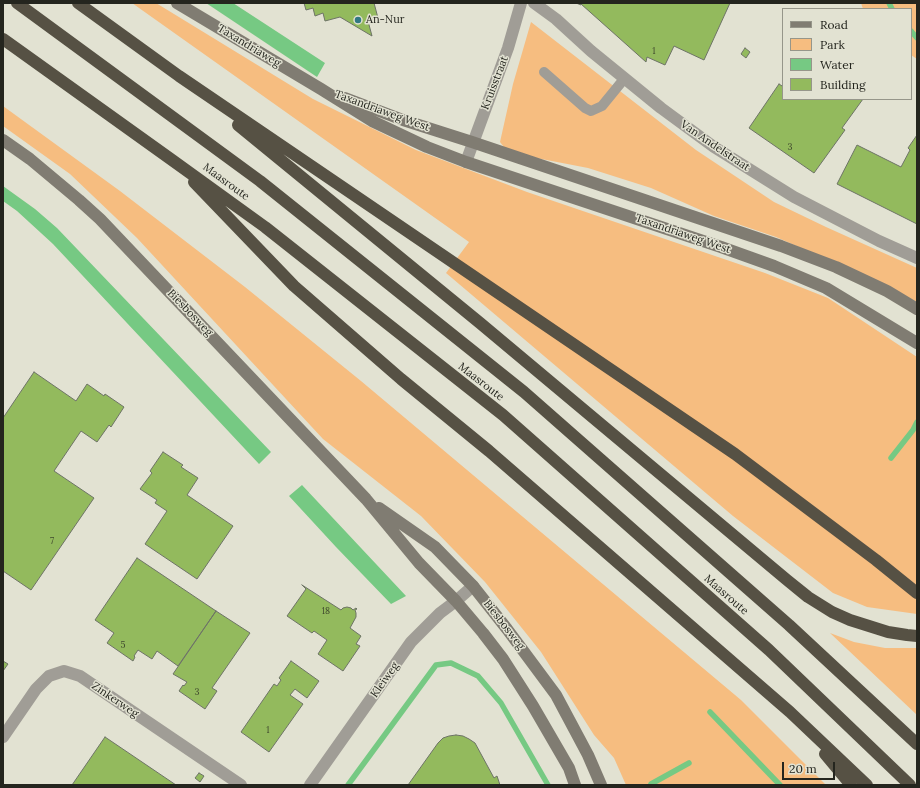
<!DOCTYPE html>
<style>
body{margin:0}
#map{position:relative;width:920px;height:788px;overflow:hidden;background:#e2e2d2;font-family:Lora,serif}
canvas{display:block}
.frame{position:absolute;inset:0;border:4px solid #24251e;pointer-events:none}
.legend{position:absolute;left:782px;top:8px;width:130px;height:92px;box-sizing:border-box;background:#e2e2d2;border:1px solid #96968a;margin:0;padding:5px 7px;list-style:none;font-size:12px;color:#24251e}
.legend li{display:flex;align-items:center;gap:8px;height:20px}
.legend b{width:20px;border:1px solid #96968a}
.scale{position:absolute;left:782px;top:762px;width:53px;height:18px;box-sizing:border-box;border:2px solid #24251e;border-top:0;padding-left:5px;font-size:12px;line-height:14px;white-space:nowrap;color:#24251e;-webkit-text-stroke:3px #e2e2d2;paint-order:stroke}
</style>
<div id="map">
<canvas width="920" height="788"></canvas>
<div class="frame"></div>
<ul class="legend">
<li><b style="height:5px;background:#807c72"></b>Road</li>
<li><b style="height:11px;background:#f6bd80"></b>Park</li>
<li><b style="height:11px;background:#76c983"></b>Water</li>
<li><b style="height:11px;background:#93ba5d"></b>Building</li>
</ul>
<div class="scale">20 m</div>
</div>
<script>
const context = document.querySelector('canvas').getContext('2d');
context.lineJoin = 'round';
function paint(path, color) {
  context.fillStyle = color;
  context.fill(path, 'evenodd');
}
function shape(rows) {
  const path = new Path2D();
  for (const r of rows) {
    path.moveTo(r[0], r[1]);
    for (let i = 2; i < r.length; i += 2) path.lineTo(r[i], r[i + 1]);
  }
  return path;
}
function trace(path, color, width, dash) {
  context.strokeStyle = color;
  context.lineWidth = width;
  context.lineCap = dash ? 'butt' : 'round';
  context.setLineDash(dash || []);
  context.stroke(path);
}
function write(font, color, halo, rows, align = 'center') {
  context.font = font + ' Lora,serif';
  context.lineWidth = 3;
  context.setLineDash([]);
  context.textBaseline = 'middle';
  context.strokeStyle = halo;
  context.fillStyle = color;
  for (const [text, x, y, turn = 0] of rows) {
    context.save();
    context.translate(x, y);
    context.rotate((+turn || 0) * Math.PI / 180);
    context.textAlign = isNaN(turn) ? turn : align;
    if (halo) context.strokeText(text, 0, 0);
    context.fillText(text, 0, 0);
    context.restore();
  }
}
paint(shape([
 [132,3,156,3,313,99,416,150,527,192,765,273,828,298,917,357,917,614,867,607,833,593,733,516,446,273,469,242],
 [861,3,917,3,917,59,911,55,911,9,863,9],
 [531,22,696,150,774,202,826,227,917,268,917,302,885,285,776,237,714,216,651,188,588,168,526,156,507,151,500,142,513,84],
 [3,106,120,191,245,287,361,381,741,700,826,785,626,785,614,758,594,735,541,652,485,582,421,516,323,439,137,238,70,174,3,126],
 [830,633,854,642,885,648,917,648,917,715]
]), '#f6bd80');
paint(shape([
 [206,3,233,3,325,63,317,77],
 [3,186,35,209,57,228,271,452,259,464,53,244,17,211,3,201],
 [302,485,406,596,391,604,336,547,289,496]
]), '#76c983');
trace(shape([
 [889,3,892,9],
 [911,31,917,38],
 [891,458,913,430,917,422],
 [710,712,780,785],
 [348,785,436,665,451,663,478,676,501,703,548,785],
 [652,785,651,784,689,763]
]), '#76c983', 5.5);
const building = shape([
 [304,3,374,3,378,18,368,21,372,36,340,17,325,21,323,13,315,16,313,8,306,10,304,3],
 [576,3,730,3,704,60,674,46,665,65,647,57,646,62,581,4,581,5,576,3],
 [745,48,750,52,746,58,741,54,745,48],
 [779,84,782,86,783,84,783,99,863,99,842,128,845,130,814,173,749,128,779,84],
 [917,135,917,224,837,184,857,145,901,167,910,150,908,148,917,135],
 [34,372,76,401,87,384,104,396,105,394,124,407,111,427,109,425,97,442,81,431,54,471,94,498,31,590,3,571,3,418,34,372],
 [163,452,183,465,181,467,198,478,187,495,233,526,197,579,145,544,167,511,155,503,157,500,140,489,152,473,150,471,163,452],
 [137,558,216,611,178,666,157,651,152,659,138,650,134,656,135,657,133,661,107,643,114,633,95,620,137,558],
 [302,585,341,610,343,608,347,607,351,608,353,610,356,608,357,609,355,610,356,613,356,617,350,628,361,636,356,644,360,646,343,671,318,654,327,640,314,631,312,633,287,616,306,589,302,585],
 [216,611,250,633,212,688,217,691,205,709,179,691,183,685,184,686,187,682,173,674,216,611],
 [3,661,8,664,3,671,3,661],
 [291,661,319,681,307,698,295,689,290,695,303,704,269,752,241,732,274,684,277,686,281,680,279,678,291,661],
 [456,735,463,736,469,739,475,743,494,778,497,776,500,785,408,785,438,743,443,738,449,736,456,735],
 [105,737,176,785,72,785,105,737],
 [199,773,204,776,200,782,195,778,199,773]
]);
paint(building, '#93ba5d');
trace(building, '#6d7366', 1);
trace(shape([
 [544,72,585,108,591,111,602,106,624,79]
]), '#a09d96', 10);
trace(shape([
 [534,3,556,19,591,51,661,108,714,147,794,197,879,241,917,258],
 [466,162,508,48,521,3],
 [3,737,36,689,49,676,64,671,80,676,241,785],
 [310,785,411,642,440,613,456,601,473,586]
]), '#a09d96', 12);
trace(shape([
 [177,3,321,89,372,121,427,147,466,162,721,247,774,266,826,288,917,343],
 [345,98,403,120,472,142,781,246,836,267,887,291,917,309],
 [3,140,30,159,79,200,100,219,366,499,419,563,456,601,483,633,503,659,533,706,569,768,575,785],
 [379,508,435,547,473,586,507,629,556,695,588,755,601,785]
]), '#807c72', 12);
trace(shape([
 [17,3,260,181,524,392,789,625,917,744],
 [78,3,179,76,735,454,876,560,917,593],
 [3,39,172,160,265,227,503,415,769,650,910,785],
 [238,125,480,323,787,580,808,597,832,612,850,620,888,632,907,635,917,636],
 [194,182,294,286,401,379,489,451,790,712,867,785],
 [825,754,851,785]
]), '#565144', 12);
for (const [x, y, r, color] of [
 [358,20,4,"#317883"]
]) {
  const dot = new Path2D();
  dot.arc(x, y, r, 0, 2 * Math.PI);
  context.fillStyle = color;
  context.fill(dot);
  trace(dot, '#e2e2d2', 1.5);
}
write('9px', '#404a2e', null, [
 ["1",654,51],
 ["3",790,147],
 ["7",52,541],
 ["18",326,611],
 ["5",123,645],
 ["3",197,692],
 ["1",268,730]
]);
write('11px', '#24251e', '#e2e2d2', [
 ["An-Nur",366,20]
], 'left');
write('11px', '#24251e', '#e2e2d2', [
 ["Taxandriaweg",249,46,31],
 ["Kruisstraat",495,83,-69],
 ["Taxandriaweg West",382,111,20],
 ["Van Andelstraat",715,146,34],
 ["Maasroute",226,182,36],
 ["Taxandriaweg West",683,234,19],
 ["Biesbosweg",190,313,46],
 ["Maasroute",481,382,38],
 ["Maasroute",726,595,41],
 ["Biesbosweg",504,625,52],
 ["Kleiweg",385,680,-55],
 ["Zinkerweg",115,700,34]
]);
</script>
